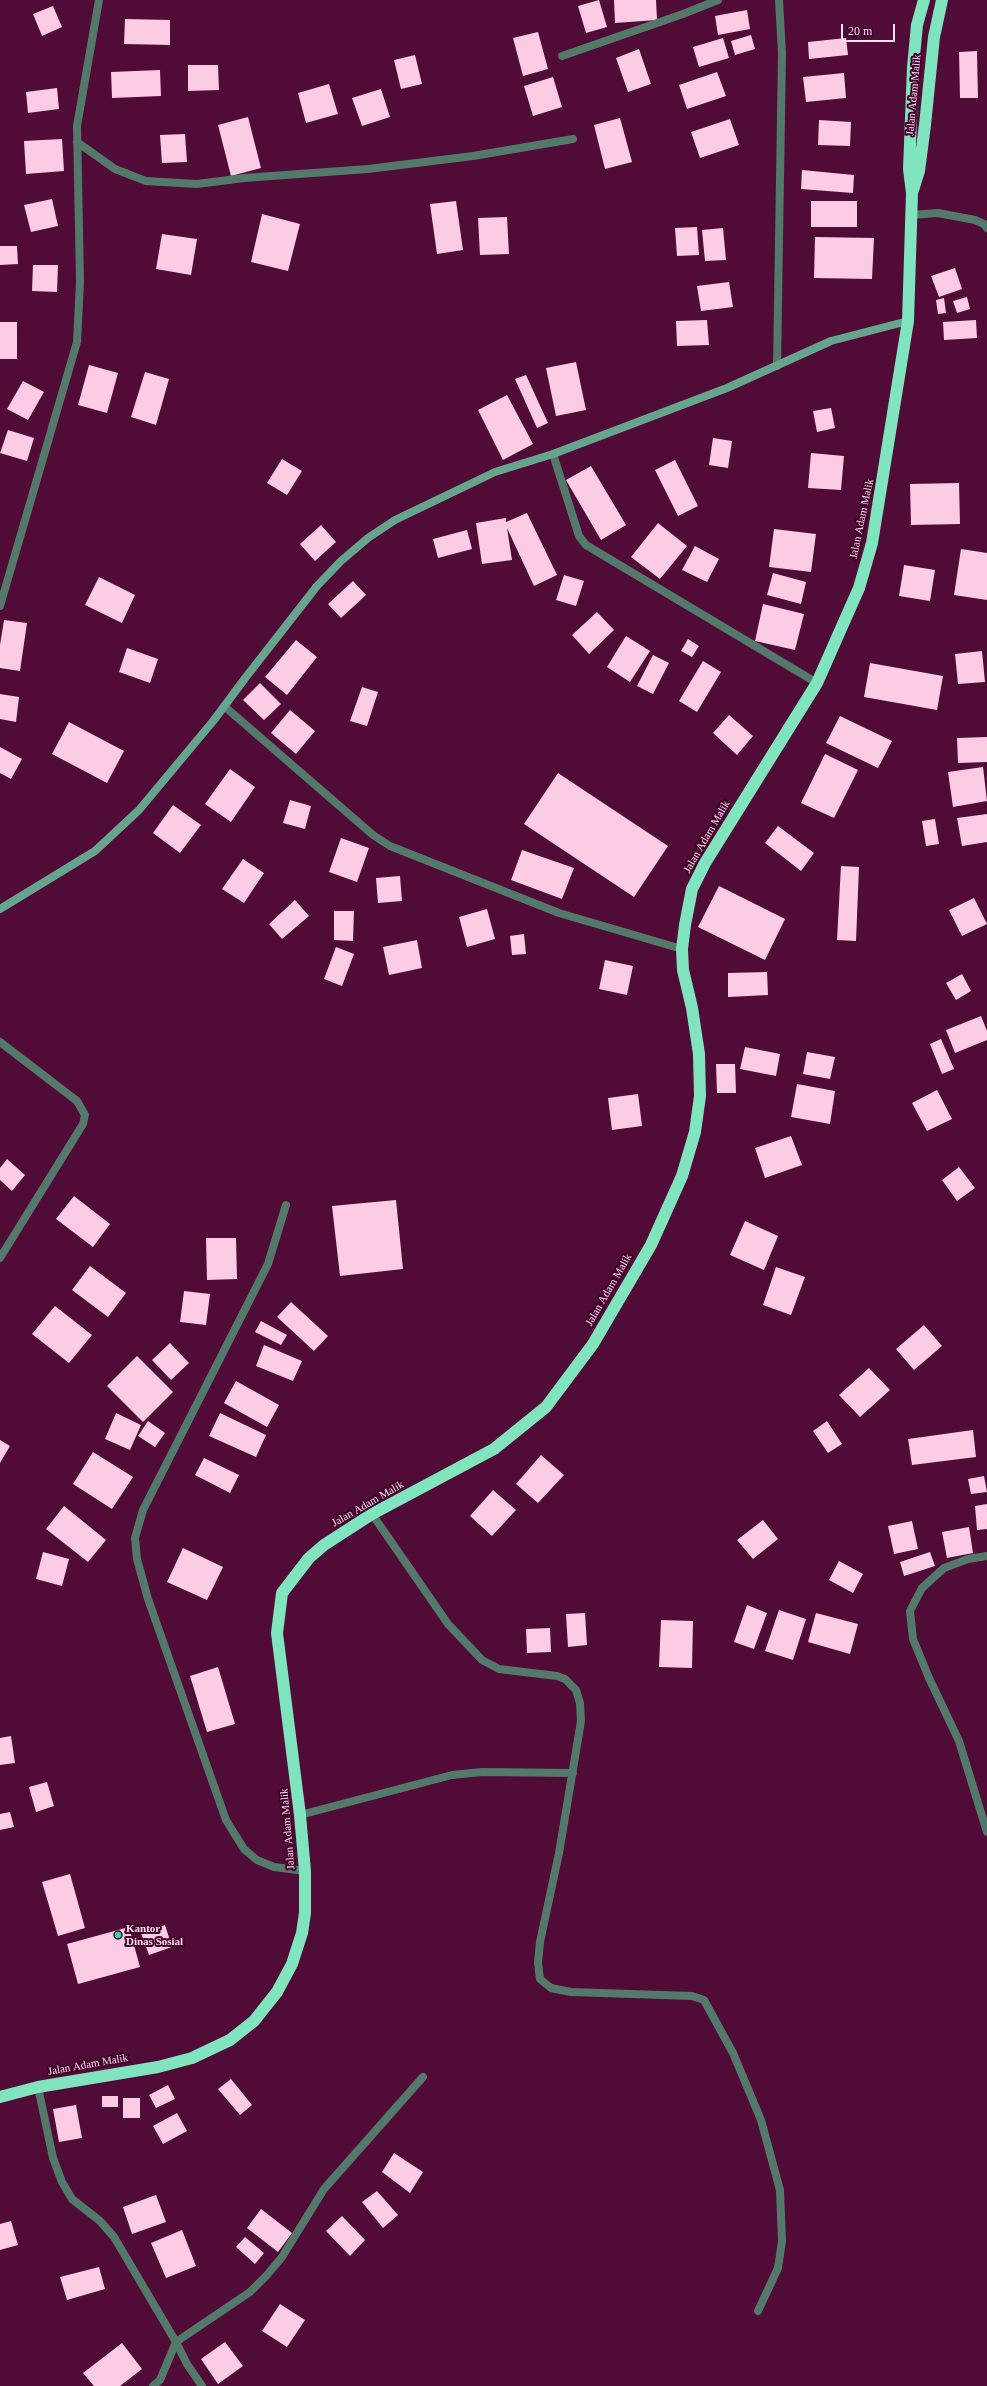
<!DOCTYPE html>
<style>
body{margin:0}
#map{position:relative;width:987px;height:2386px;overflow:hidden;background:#500b36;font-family:Georgia,serif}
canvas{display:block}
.scale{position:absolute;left:841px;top:24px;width:54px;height:18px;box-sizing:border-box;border:2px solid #fce1ee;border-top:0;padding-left:5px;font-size:12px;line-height:14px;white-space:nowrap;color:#fce1ee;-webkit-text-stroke:3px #44002c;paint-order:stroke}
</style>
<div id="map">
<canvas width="987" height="2386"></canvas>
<div class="scale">20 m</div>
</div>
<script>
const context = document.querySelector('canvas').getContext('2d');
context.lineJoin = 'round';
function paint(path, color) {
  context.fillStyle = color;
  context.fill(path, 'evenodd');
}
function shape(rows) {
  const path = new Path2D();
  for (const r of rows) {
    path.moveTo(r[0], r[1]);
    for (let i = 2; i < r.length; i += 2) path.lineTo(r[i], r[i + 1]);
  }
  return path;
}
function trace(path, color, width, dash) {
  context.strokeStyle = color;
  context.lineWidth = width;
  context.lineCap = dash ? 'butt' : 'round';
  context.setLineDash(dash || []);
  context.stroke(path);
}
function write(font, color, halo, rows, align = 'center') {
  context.font = font + ' Georgia,serif';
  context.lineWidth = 4;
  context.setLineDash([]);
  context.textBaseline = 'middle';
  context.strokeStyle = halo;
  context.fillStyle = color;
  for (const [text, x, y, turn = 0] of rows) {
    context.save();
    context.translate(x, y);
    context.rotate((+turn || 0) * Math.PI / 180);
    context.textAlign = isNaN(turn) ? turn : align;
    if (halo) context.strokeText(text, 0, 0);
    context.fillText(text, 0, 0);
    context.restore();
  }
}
paint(shape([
 [599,0,607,27,586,33,578,6],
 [614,0,656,0,657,20,615,23],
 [53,6,62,27,42,36,33,14],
 [747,10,750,29,718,35,715,16],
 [125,19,170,20,170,45,124,44],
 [538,32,548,69,523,76,513,38],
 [751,35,755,49,735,55,731,41],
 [723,38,729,58,699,67,693,47],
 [846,38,848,55,809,59,808,42],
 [639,49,651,84,628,92,616,58],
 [977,51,978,98,960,98,959,52],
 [415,55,422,84,401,89,394,60],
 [188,65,218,65,219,90,188,91],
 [160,70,161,96,112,98,111,72],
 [717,72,726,96,687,109,679,85],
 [844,73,846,98,806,102,803,77],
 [553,77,562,107,533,116,524,86],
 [329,84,338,114,306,123,298,93],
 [57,88,59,109,28,113,26,92],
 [381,89,390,117,362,126,352,98],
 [248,117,261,168,231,176,218,125],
 [620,118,632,162,605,169,594,125],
 [730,119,739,145,700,158,691,132],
 [819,120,851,122,850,146,818,145],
 [185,134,187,162,162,163,160,135],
 [62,139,64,171,26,174,24,141],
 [802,170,854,175,853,193,801,189],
 [52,199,58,226,31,232,24,205],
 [456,201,463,250,437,254,430,204],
 [811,201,857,201,857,227,811,227],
 [262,214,300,224,288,271,251,262],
 [507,217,509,254,480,255,478,218],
 [697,227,699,255,677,256,675,228],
 [723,228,726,260,705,261,702,230],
 [162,234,197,239,191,275,156,269],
 [815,237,874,238,872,279,814,278],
 [0,246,17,246,18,264,0,265],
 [33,265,58,265,57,292,32,291],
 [955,268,962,289,939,297,931,276],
 [729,282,733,307,701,311,697,286],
 [967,297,970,309,957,313,953,301],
 [944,298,946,313,938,314,936,300],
 [707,320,709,345,677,346,676,321],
 [976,320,977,338,944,340,943,322],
 [0,322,17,322,17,359,0,359],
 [576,362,586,410,556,416,546,368],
 [89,365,118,373,107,413,78,405],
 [145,372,169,379,156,425,131,417],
 [526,375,548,423,537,428,515,379],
 [23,381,44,392,28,420,7,409],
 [507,395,533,444,503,460,478,410],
 [831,408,835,428,817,432,813,411],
 [8,430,34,438,27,461,0,453],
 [713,438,732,441,728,468,709,465],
 [811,453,844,456,841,490,808,488],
 [282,459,302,471,287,495,267,483],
 [675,460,698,506,678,516,655,470],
 [591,466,626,525,601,540,566,480],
 [959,483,960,524,911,525,910,484],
 [527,513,557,575,534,586,507,528,512,560,482,564,476,523,506,518,506,522],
 [658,523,687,546,660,579,631,557],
 [321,525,336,542,315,561,300,544],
 [774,529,816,534,811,572,769,567],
 [467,530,472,549,438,558,433,539],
 [695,546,719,559,707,582,682,570],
 [961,549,987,553,987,600,954,595],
 [904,565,935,570,930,601,899,596],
 [773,573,806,582,801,604,767,595],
 [564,575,584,581,576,606,556,600],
 [99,577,135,595,122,623,85,605],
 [353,581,366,595,341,618,328,604],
 [763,604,804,614,795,650,755,641],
 [597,612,614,630,589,654,572,635],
 [4,620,27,623,20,671,0,668,0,645],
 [626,636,650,651,630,682,607,667],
 [688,639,699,646,692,657,681,651],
 [296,640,317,657,287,695,265,677],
 [127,648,158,659,150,683,119,672],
 [982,651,985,682,958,684,955,654],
 [653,655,669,663,653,694,637,686],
 [703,661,721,672,697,712,679,701],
 [870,663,943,676,937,710,864,697],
 [260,683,281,704,264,720,243,700],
 [362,687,378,692,367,726,350,721],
 [0,694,19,697,16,722,0,719],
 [290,710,315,731,296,754,271,733],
 [729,715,753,736,737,755,713,733],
 [840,716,892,741,878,768,826,743],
 [69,722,124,751,107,783,52,754],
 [987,737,987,762,958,763,957,738],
 [0,747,22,759,11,779,0,773],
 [825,754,858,770,834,818,801,803],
 [983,767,987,801,953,807,948,772],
 [230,769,255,787,231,822,205,804],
 [558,773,668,846,634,897,524,824],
 [290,800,311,806,305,829,283,823],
 [173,805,201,825,180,853,153,833],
 [987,814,987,842,962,846,957,818],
 [935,819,939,844,926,846,922,821],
 [778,826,814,853,801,871,765,843],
 [341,838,369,848,357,882,329,872],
 [522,850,574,868,562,899,511,880],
 [243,859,264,873,244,903,222,889],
 [841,866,859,867,856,941,837,940],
 [400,876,402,901,378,903,376,878],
 [719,886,785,919,765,960,698,927],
 [974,898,987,924,962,936,949,910],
 [295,900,309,916,282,939,269,924],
 [487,909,495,939,467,947,459,917],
 [334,911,354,911,353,941,334,940],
 [524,934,526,954,512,955,510,936],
 [417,940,422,968,389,975,383,947],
 [336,947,354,954,342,986,324,979],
 [605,960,633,966,627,995,599,989],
 [767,972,768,995,728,997,728,973],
 [962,974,971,991,956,1000,946,983],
 [981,1016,987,1031,987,1040,955,1053,946,1030],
 [941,1039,954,1069,942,1074,930,1044],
 [745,1047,780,1054,776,1076,740,1069],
 [807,1052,835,1057,830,1079,803,1074],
 [716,1064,735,1064,736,1093,717,1093],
 [797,1084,835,1091,830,1124,791,1117],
 [937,1090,952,1119,927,1131,912,1103],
 [638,1094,642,1126,612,1130,608,1098],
 [791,1136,802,1165,765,1178,755,1148],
 [7,1159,25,1175,12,1191,0,1180,0,1168],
 [959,1167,975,1188,957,1201,942,1180],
 [74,1196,110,1224,93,1247,56,1219],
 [396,1200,403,1269,340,1276,332,1206],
 [745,1221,778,1236,764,1270,730,1255],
 [206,1238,236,1238,237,1279,207,1280],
 [90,1266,126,1293,108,1317,72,1290],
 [776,1267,805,1277,791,1315,763,1305],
 [184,1291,210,1294,206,1325,180,1322],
 [291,1302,328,1336,314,1351,277,1317],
 [55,1306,92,1335,69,1363,32,1334],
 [261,1321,287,1335,281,1345,255,1332],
 [924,1325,942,1346,914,1370,896,1349],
 [170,1343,189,1363,171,1380,152,1360],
 [264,1345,302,1361,293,1381,256,1366],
 [137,1356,173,1392,143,1422,107,1386],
 [869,1368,890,1390,860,1417,839,1395],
 [236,1381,279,1405,267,1427,224,1403],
 [116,1413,141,1425,130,1450,105,1439],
 [220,1413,266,1435,256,1457,209,1436],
 [148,1421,165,1433,155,1447,138,1436],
 [827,1421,842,1444,828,1453,813,1431],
 [973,1430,976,1457,912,1465,908,1439],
 [0,1440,10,1446,0,1463],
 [93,1452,133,1477,112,1509,73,1484],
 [541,1455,564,1475,538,1503,516,1484],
 [204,1458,239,1475,230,1493,195,1475],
 [984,1476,987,1492,971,1494,968,1479],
 [493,1490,516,1510,492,1536,470,1516],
 [987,1504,987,1529,977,1530,975,1506],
 [64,1506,106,1540,88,1562,46,1529],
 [763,1520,778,1539,753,1559,737,1540],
 [912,1521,918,1549,894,1554,888,1526],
 [969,1527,973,1553,947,1558,942,1532],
 [183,1548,223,1567,207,1600,167,1582],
 [43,1552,69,1559,62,1586,36,1579],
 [930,1552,935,1566,904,1576,900,1562],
 [839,1561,863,1574,853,1593,829,1580],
 [747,1605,767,1613,754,1649,734,1642],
 [779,1610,806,1619,793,1660,765,1651],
 [585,1613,587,1645,568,1647,566,1614],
 [816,1613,858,1624,850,1654,808,1642],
 [661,1620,693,1621,692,1668,659,1667],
 [550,1628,551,1652,527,1653,526,1629],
 [218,1667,235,1724,207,1732,190,1676],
 [11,1736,15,1763,0,1765,0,1738],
 [47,1782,54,1806,36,1812,29,1787],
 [10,1812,14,1827,0,1830,0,1814],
 [70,1874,85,1928,58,1936,42,1882],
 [165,1925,172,1947,149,1955,141,1933],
 [129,1927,140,1967,78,1984,67,1944],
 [231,2079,252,2105,240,2115,218,2089],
 [168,2085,175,2099,156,2108,149,2095],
 [102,2096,118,2096,118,2107,102,2107],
 [123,2098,140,2098,140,2118,123,2118],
 [76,2105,82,2138,59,2142,53,2109],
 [177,2113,187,2131,163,2144,153,2126],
 [394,2153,423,2172,410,2193,382,2172],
 [377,2191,398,2215,383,2228,362,2202],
 [156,2195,166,2222,132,2234,123,2207],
 [261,2209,292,2233,278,2252,247,2228],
 [342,2216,365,2240,350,2256,326,2231],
 [11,2221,18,2245,0,2250,0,2224],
 [182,2230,196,2266,166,2278,151,2243],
 [245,2237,264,2253,255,2264,236,2247],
 [99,2267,105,2289,67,2300,60,2277],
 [280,2304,305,2320,287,2347,262,2331],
 [225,2342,243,2366,218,2384,201,2359],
 [122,2343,142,2369,120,2386,94,2386,83,2373]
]), '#fbcce3');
trace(shape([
 [562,56,683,14,718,0],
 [77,142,115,169,146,181,197,184,244,178,368,169,473,156,573,139],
 [911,215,938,213,975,220,984,224,987,228],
 [777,366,782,53,779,0],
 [553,454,579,536,586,545,817,683],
 [0,606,77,342,80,282,77,126,99,0],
 [224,706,373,835,390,846,559,913,682,949],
 [0,1042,77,1101,85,1115,83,1124,0,1258],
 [286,1205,268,1264,143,1510,135,1538,137,1559,148,1599,226,1820,244,1849,257,1860,274,1867,305,1871],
 [372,1514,448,1624,482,1660,499,1669,557,1676,565,1679,576,1690,580,1703,581,1721,559,1853,540,1942,538,1963,540,1979,551,1988,571,1992,692,1996,704,2000,733,2053,761,2120,780,2190,782,2241,778,2268,758,2311],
 [987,1556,968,1559,944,1568,922,1588,910,1611,913,1639,929,1678,959,1741,987,1832],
 [300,1815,452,1775,482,1772,573,1773],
 [38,2087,53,2158,62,2182,72,2199,100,2221,114,2237,176,2342,187,2364,202,2386],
 [153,2386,160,2380,176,2342,250,2292,267,2275,282,2257,324,2189,423,2077]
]), '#53796a', 8);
trace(shape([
 [0,909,95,851,139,810,214,720,246,677,317,586,341,561,368,538,395,520,495,472,553,454,727,388,831,341,908,321]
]), '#66a58d', 8);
trace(shape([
 [913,190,919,171,925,125,934,37,942,0],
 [0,2097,38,2087,158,2067,192,2058,230,2040,254,2021,277,1992,292,1964,302,1933,305,1913,305,1871,300,1815,277,1633,282,1593,309,1558,324,1545,372,1514,494,1449,546,1407,593,1344,651,1245,682,1176,695,1132,700,1096,699,1054,692,1008,683,970,682,949,685,925,692,889,705,863,817,683,859,588,872,543,908,321,912,193,909,169,913,67,917,25,924,0]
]), '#80e4bf', 12);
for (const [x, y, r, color] of [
 [118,1935,4,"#39d4a5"]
]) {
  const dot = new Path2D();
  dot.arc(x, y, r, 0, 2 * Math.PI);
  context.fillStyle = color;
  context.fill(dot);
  trace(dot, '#44002c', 1.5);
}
write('11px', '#fce1ee', '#44002c', [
 ["Jalan Adam Malik",914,95,-85],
 ["Jalan Adam Malik",862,519,-78],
 ["Jalan Adam Malik",707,837,-60],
 ["Jalan Adam Malik",609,1290,-60],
 ["Jalan Adam Malik",368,1504,-30],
 ["Jalan Adam Malik",288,1829,-95],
 ["Jalan Adam Malik",88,2065,-10]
]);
write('bold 11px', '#fce1ee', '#44002c', [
 ["Kantor",126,1929],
 ["Dinas Sosial",126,1942]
], 'left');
</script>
